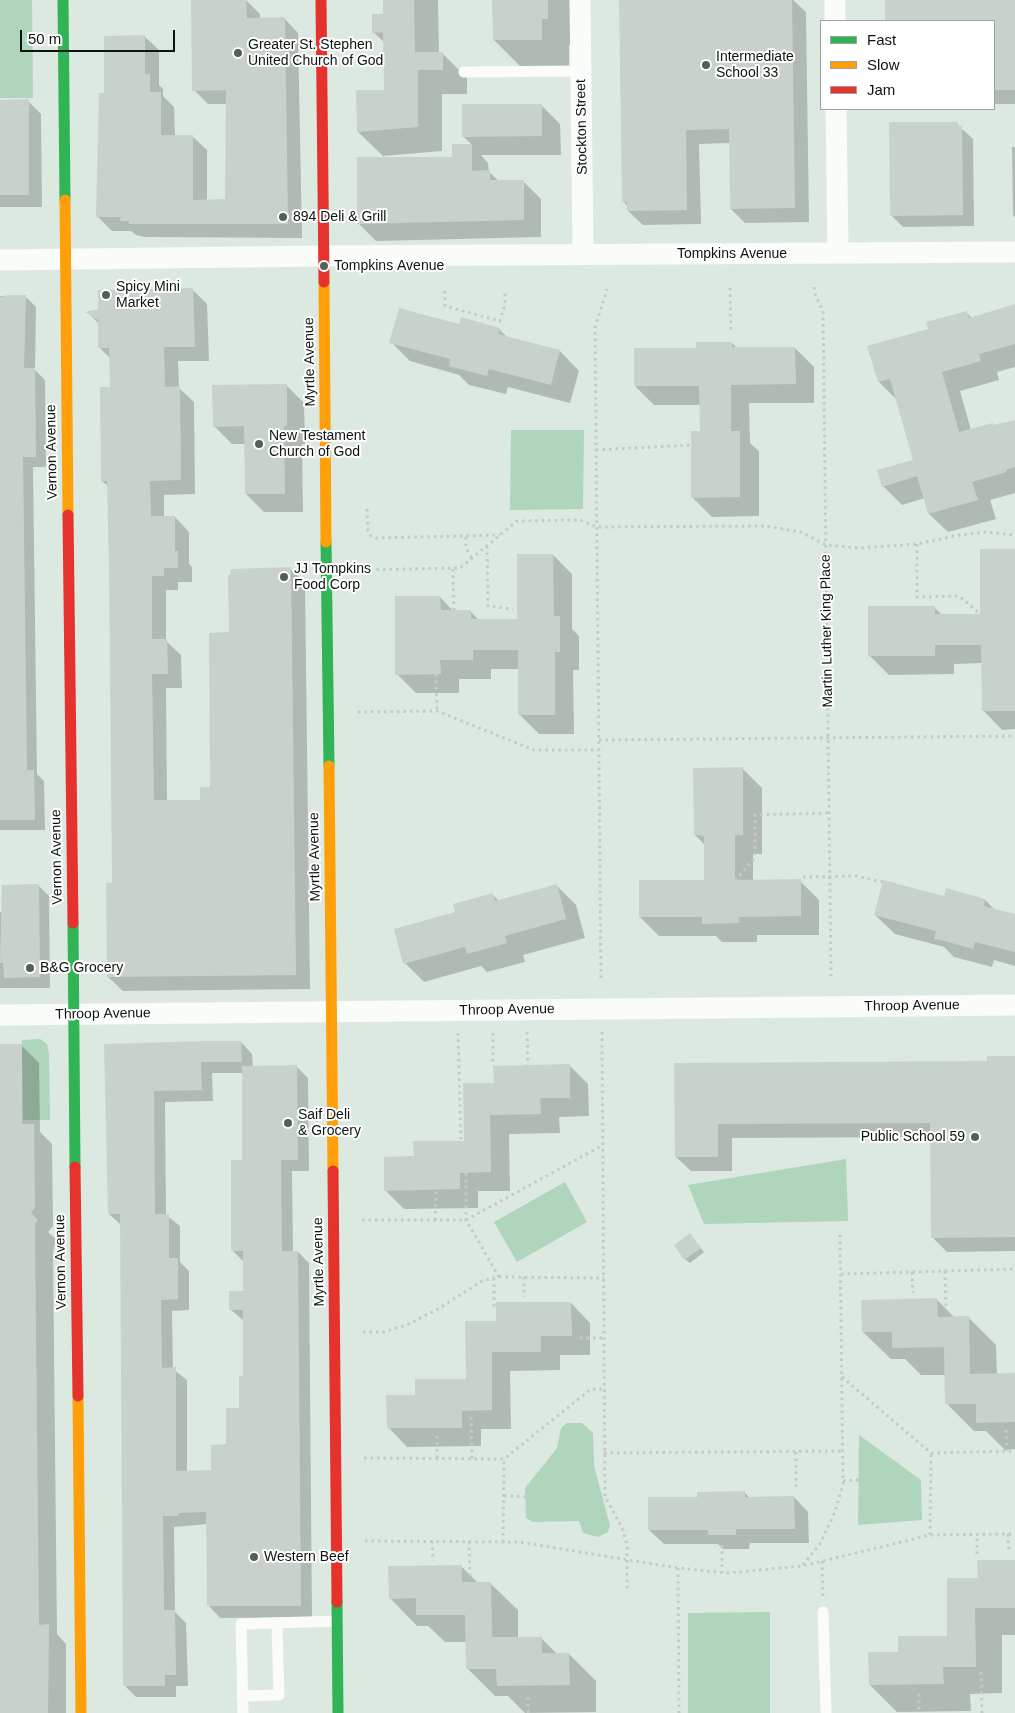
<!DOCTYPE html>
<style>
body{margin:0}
#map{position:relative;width:1015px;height:1713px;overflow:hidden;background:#dce9e0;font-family:Helvetica,sans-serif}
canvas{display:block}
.legend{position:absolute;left:820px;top:20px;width:175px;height:90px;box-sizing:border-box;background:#fff;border:1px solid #9da19f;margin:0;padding:6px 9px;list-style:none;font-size:15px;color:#0b140e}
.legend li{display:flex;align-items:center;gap:10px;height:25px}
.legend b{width:25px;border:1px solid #9da19f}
.scale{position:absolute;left:20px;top:30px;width:155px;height:22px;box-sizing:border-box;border:2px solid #0b140e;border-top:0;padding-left:6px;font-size:15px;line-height:18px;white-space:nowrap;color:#0b140e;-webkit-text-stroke:4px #fff;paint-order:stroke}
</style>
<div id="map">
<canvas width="1015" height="1713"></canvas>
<ul class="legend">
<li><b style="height:6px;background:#30b455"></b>Fast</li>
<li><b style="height:6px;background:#ff9f0a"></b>Slow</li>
<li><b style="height:6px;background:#e5322d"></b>Jam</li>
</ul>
<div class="scale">50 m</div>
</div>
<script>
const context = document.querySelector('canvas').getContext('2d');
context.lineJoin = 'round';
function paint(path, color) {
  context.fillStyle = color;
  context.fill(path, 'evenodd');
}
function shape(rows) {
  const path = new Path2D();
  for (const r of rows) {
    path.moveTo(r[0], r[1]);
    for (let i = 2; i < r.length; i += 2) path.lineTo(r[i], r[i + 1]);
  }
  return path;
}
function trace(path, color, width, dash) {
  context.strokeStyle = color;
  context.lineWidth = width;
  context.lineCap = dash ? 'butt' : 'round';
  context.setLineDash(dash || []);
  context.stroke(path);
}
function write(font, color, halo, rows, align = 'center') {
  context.font = font + ' Helvetica,sans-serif';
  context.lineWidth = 4;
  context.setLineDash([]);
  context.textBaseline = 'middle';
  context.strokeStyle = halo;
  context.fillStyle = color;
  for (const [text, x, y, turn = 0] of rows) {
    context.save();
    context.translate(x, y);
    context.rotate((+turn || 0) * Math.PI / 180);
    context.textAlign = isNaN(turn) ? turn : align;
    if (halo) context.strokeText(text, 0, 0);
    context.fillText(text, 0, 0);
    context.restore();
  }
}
paint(shape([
 [0,0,32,0,33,98,0,98],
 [511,430,584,430,583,509,510,510],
 [40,1039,47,1044,49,1054,50,1120,23,1120,22,1040],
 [846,1159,848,1221,704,1224,688,1185],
 [565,1182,587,1222,517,1262,494,1222],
 [567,1423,582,1423,593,1433,594,1466,610,1526,608,1532,598,1537,583,1533,579,1521,533,1522,526,1518,525,1488,557,1448,561,1428],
 [859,1435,921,1480,922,1520,858,1525],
 [770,1612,770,1713,688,1713,688,1613]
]), '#afd5bc');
paint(shape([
 [192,0,246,0,260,14,260,19,284,18,298,33,302,238,145,237,136,235,131,231,112,231,98,217,106,94,144,36,159,50,159,85,163,89,163,96,174,107,175,136,192,136,207,150,207,201,226,201,227,104,208,104,194,90],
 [384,0,438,0,439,53,442,53,467,78,467,94,442,94,442,151,383,156,358,132,385,91,385,43,373,32,384,15],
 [494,0,575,0,575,45,569,45,569,66,521,67,494,40],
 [620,0,793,0,806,12,809,222,745,223,731,209,730,143,699,144,701,224,643,225,628,211,628,207,623,201],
 [886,0,1015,0,1015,104,994,104,994,21,886,21],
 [0,101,28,101,41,114,42,207,0,207],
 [541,105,560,124,561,155,481,155,488,163,489,172,500,182,523,181,541,199,541,237,376,241,359,224,454,158,453,145,472,145,463,136],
 [957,124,973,139,974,226,903,227,892,216],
 [1012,147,1015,147,1015,217,1013,215],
 [192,289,207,304,209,361,178,361,179,388,194,402,195,494,164,495,164,517,175,517,189,532,189,564,192,567,192,582,178,582,178,590,166,590,166,641,181,655,182,688,166,688,167,801,202,801,212,788,230,633,291,569,305,583,310,989,123,991,108,977,113,884,109,487,102,481,112,388,111,359,100,348,99,324,88,312],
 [0,296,25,296,36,307,35,370,45,380,46,467,33,467,37,774,44,781,45,830,0,830],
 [1015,306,1015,367,997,372,999,380,960,391,971,430,992,424,995,426,1015,424,1015,493,990,500,996,519,948,532,929,514,925,498,902,505,883,486,914,461,897,400,879,382,869,347,930,330,966,312,972,318],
 [460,325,499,329,508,338,560,351,579,371,570,403,508,387,506,394,469,385,459,375,410,361,391,342],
 [732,343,737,348,795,348,814,367,814,403,749,403,750,443,759,451,759,516,712,517,692,497,701,433,701,405,654,405,635,386,697,349],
 [286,385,304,403,305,444,302,444,303,512,264,512,246,494,245,444,232,444,214,426],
 [1015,550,1015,729,1002,730,983,710,983,663,954,664,954,674,889,675,870,656,934,607,943,616,982,616],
 [553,555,572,574,572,629,579,636,579,670,573,670,574,734,539,734,520,715,519,669,491,669,491,679,459,679,459,693,416,693,397,674,440,597,454,612,471,612,480,621,518,621],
 [743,769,762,788,762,854,753,854,753,881,800,881,819,900,819,935,757,935,757,942,722,942,716,936,659,936,640,917,705,881,705,845,695,835],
 [39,886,49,896,50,988,0,988,0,912,4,912],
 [557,886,576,905,585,938,523,955,525,962,487,972,481,966,424,982,405,963,457,913,493,895,499,901],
 [945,897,985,900,995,910,1015,915,1015,966,994,960,992,967,954,957,944,947,895,934,875,915],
 [241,1042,252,1054,253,1067,296,1066,308,1078,309,1171,292,1171,293,1252,298,1252,309,1263,312,1617,220,1618,209,1606,208,1524,174,1527,175,1612,186,1623,188,1686,176,1686,176,1697,136,1697,125,1686,121,1225,109,1214,106,1045],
 [212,1073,243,1073,243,1161,233,1251,244,1262,244,1292,231,1310,244,1321,244,1377,240,1409,228,1446,212,1471,187,1472,187,1380,173,1369,172,1311,189,1310,189,1271,180,1262,180,1226,166,1215,165,1102,213,1101],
 [21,1045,39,1063,40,1132,52,1144,53,1226,48,1232,56,1239,53,1252,57,1634,66,1644,66,1713,0,1713,0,1046],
 [1015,1057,1015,1251,947,1252,932,1237,932,1137,732,1138,732,1171,691,1171,676,1157,675,1064,988,1062],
 [569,1065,588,1084,589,1116,559,1117,560,1133,509,1134,510,1191,478,1191,478,1208,404,1209,385,1190,415,1158,465,1142,495,1084],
 [694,1239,704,1252,690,1263,685,1259],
 [937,1300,955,1318,969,1318,996,1345,997,1374,1015,1374,1015,1449,1005,1450,986,1431,974,1431,946,1403,946,1375,921,1375,905,1359,891,1359,863,1332],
 [571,1303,590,1323,590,1355,560,1355,560,1370,510,1371,511,1429,481,1429,481,1446,407,1447,388,1427,416,1396,467,1380,497,1322],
 [744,1492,750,1498,794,1497,808,1512,809,1543,750,1543,749,1549,723,1549,718,1544,664,1544,649,1530,699,1498],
 [1015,1561,1015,1635,1002,1635,1002,1693,970,1694,971,1711,897,1712,870,1685,899,1653,948,1637,979,1579],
 [461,1566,478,1583,490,1583,518,1610,518,1638,541,1638,557,1654,569,1654,596,1681,596,1712,525,1713,508,1696,495,1696,468,1669,467,1642,445,1642,428,1626,417,1626,390,1598]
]), '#0003');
paint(shape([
 [191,0,246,0,247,18,285,17,288,224,129,224,129,221,120,221,121,217,96,217,99,93,104,93,104,36,145,35,145,74,150,74,150,92,161,92,161,135,193,135,193,200,225,199,226,90,192,91],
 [383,0,414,0,415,52,443,52,443,70,418,70,418,127,357,132,356,90,384,90,383,32,372,33,372,14,383,14],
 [492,0,548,0,548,19,542,19,542,40,493,40],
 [619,0,792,0,795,208,730,209,729,129,686,130,687,210,627,211,627,202,622,202],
 [885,0,1015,0,1015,90,994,90,994,21,885,21],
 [29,99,29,195,0,195,0,100],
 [462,104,542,104,542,136,462,137],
 [889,122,958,122,957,126,962,126,963,215,890,216],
 [452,144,472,144,472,171,490,170,490,180,524,180,524,220,357,224,357,157,452,157],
 [193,288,195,347,164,347,165,387,180,386,181,480,150,481,151,516,175,516,175,551,178,551,178,568,164,568,164,576,152,576,152,639,167,639,168,674,152,674,154,800,200,800,200,787,210,787,209,633,229,632,228,575,230,575,231,569,291,567,296,975,107,977,106,883,112,882,109,568,107,481,101,481,100,387,110,387,109,348,98,348,98,320,85,312,98,309,98,290],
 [8,295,26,295,24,368,35,368,36,457,23,457,27,770,34,770,35,820,0,820,0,297],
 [1015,304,1015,344,979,354,981,361,942,372,959,432,993,423,993,425,1015,420,1015,467,1006,470,1006,472,972,482,978,500,928,514,917,476,882,487,877,470,913,460,890,379,878,382,867,346,928,329,926,322,967,311,969,318],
 [399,308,459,324,461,317,500,328,498,334,560,350,551,385,489,369,487,376,449,366,450,359,389,343],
 [696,342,732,342,732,347,795,347,796,384,731,385,731,431,740,431,740,497,691,498,691,431,700,431,699,386,634,386,634,348,696,348],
 [287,384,287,426,284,426,285,494,245,494,244,426,213,427,212,385],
 [980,549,1015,549,1015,711,982,711,981,645,935,645,935,656,868,656,868,606,935,606,935,614,980,614],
 [517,554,553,554,554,616,560,616,560,652,555,652,555,715,518,715,518,650,473,650,473,660,440,660,441,674,395,675,395,596,440,596,441,610,471,610,471,619,517,619],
 [743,767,743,835,735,835,735,880,801,879,801,916,739,917,739,923,702,924,702,917,639,917,639,880,704,880,704,836,694,835,693,768],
 [883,880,944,896,946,888,985,899,984,906,1015,914,1015,952,975,942,973,949,945,941,934,939,936,931,874,915],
 [39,884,40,977,4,978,3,963,0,963,2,885],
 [557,884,566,919,505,936,507,943,467,954,465,947,403,964,394,929,455,912,453,904,493,893,495,901],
 [206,1041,241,1041,242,1062,201,1062,202,1090,154,1091,155,1214,169,1214,169,1258,178,1258,178,1299,161,1300,162,1368,176,1367,176,1471,211,1470,211,1445,226,1444,226,1408,239,1408,239,1376,243,1376,243,1310,229,1310,229,1291,243,1291,243,1251,231,1251,231,1160,242,1160,242,1066,297,1065,298,1160,281,1160,282,1251,298,1251,301,1606,207,1606,206,1512,180,1513,177,1516,163,1516,164,1610,175,1610,176,1675,165,1675,165,1686,123,1686,120,1214,108,1214,104,1044],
 [0,1044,22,1044,22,1124,34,1124,35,1207,31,1213,38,1220,35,1225,35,1233,39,1625,49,1624,48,1713,0,1713],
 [987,1056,1015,1056,1015,1237,931,1238,930,1123,718,1124,718,1157,675,1157,674,1063,987,1061],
 [570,1064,570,1098,540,1098,541,1114,490,1115,491,1172,460,1173,460,1189,384,1191,384,1157,414,1156,413,1141,464,1141,463,1083,494,1083,493,1066],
 [690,1233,701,1248,684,1260,674,1245],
 [937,1298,938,1317,969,1316,970,1374,1015,1373,1015,1422,976,1423,976,1404,945,1404,944,1347,892,1348,892,1332,862,1332,861,1300],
 [496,1302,571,1302,572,1336,541,1336,541,1352,492,1352,492,1410,462,1411,462,1428,387,1428,386,1395,415,1395,415,1379,466,1379,465,1321,496,1321],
 [745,1491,745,1497,794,1496,795,1529,736,1529,736,1535,708,1535,708,1530,648,1530,648,1497,697,1497,697,1492],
 [977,1560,1015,1560,1015,1608,975,1608,976,1667,943,1667,944,1684,869,1685,868,1652,898,1652,898,1636,947,1636,947,1578,978,1578],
 [462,1565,462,1582,491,1582,492,1637,542,1637,542,1653,569,1653,570,1685,497,1686,496,1669,466,1669,465,1615,416,1615,416,1598,389,1599,388,1566]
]), '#c8d2cb');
trace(shape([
 [814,287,815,294,823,311,831,976],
 [730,288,731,333],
 [445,291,445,306,500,321,505,304,505,291],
 [596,450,691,445],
 [367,509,368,530,371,536,376,538,500,535],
 [466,537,466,548,472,559],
 [917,544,917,597,959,596,980,614],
 [487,546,488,606,513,609],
 [453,569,454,610],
 [357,570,460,568,517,521,580,520,597,527,765,526,801,532,826,545,861,548,917,544,959,535,986,532,1015,535],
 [436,674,437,711],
 [358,712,437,711,534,750,599,750],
 [599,740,1015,736],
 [803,877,856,876,883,882],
 [735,880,755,858,755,815,829,813],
 [601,978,595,328,607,289],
 [527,1032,528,1065],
 [602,1032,605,1496,622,1528,627,1545,627,1589],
 [458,1033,461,1141],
 [493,1033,493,1066],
 [466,1173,466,1220,499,1277],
 [362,1220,466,1220,603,1145],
 [435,1220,436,1190],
 [945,1271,946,1310],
 [912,1272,913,1293],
 [841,1274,1015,1269],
 [524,1277,524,1297],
 [494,1278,494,1310],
 [363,1332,383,1332,407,1325,438,1309,482,1281,499,1277,604,1278],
 [580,1338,605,1338],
 [842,1377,931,1453,1015,1451],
 [471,1417,472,1459],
 [1006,1430,1007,1451],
 [437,1436,437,1458],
 [796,1452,796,1490],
 [604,1453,844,1451],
 [364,1458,504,1459,591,1389,605,1389],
 [843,1481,859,1480],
 [504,1496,530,1497],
 [1008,1534,1009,1553],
 [930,1535,931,1453],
 [365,1541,519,1542,678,1568,728,1573,802,1566,930,1535,1015,1534],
 [432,1541,433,1561],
 [469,1541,470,1577],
 [503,1542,504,1459],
 [722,1545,722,1573],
 [977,1554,977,1535],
 [822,1561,823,1599],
 [803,1565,820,1544,835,1512,843,1484,840,1234],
 [678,1568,679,1713],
 [981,1672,982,1713],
 [919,1694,919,1713],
 [528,1713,528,1696]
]), '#c5cac7', 3, [2.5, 4]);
trace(shape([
 [464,72,581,71],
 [823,1612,826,1713],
 [242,1696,279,1695,277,1623],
 [243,1713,241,1624,337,1621]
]), '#fafcfa', 11);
trace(shape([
 [580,0,583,254],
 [835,0,835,21],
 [836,109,838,253],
 [0,260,323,256,1015,252],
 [0,1015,1015,1005]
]), '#fafcfa', 21);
trace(shape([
 [63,0,65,200],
 [326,542,329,766],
 [73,923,75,1167],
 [337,1602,338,1713]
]), '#30b455', 11);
trace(shape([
 [65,200,68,515],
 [324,282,326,542],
 [329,766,333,1171],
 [78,1396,81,1713]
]), '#ff9f0a', 11);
trace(shape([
 [321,0,324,282],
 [68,515,73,923],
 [75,1167,78,1396],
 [333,1171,337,1602]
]), '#e5322d', 11);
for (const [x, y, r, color] of [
 [238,53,5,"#545f58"],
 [706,65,5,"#545f58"],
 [283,217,5,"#545f58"],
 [324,266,5,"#545f58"],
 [106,295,5,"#545f58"],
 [259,444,5,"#545f58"],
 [284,577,5,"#545f58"],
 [30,968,5,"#545f58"],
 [288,1123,5,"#545f58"],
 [975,1137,5,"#545f58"],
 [254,1557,5,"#545f58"]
]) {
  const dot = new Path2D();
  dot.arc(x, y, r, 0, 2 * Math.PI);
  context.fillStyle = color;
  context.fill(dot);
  trace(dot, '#fff', 2);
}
write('14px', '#0b140e', '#fff', [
 ["Greater St. Stephen",248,45],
 ["United Church of God",248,61],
 ["Intermediate",716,57],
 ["School 33",716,73],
 ["894 Deli & Grill",293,217],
 ["Tompkins Avenue",334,266],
 ["Spicy Mini",116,287],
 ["Market",116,303],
 ["New Testament",269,436],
 ["Church of God",269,452],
 ["JJ Tompkins",294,569],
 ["Food Corp",294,585],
 ["B&G Grocery",40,968],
 ["Saif Deli",298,1115],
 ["& Grocery",298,1131],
 ["Public School 59",965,1137,"right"],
 ["Western Beef",264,1557]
], 'left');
write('14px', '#0b140e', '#fff', [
 ["Stockton Street",582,127,-91],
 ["Tompkins Avenue",732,254],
 ["Myrtle Avenue",310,362,-91],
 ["Vernon Avenue",52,452,-91],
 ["Martin Luther King Place",827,631,-91],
 ["Vernon Avenue",57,857,-91],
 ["Myrtle Avenue",315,857,-91],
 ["Throop Avenue",912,1006,-1],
 ["Throop Avenue",507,1010,-1],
 ["Throop Avenue",103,1014,-1],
 ["Vernon Avenue",61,1262,-91],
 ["Myrtle Avenue",319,1262,-91]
]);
</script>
